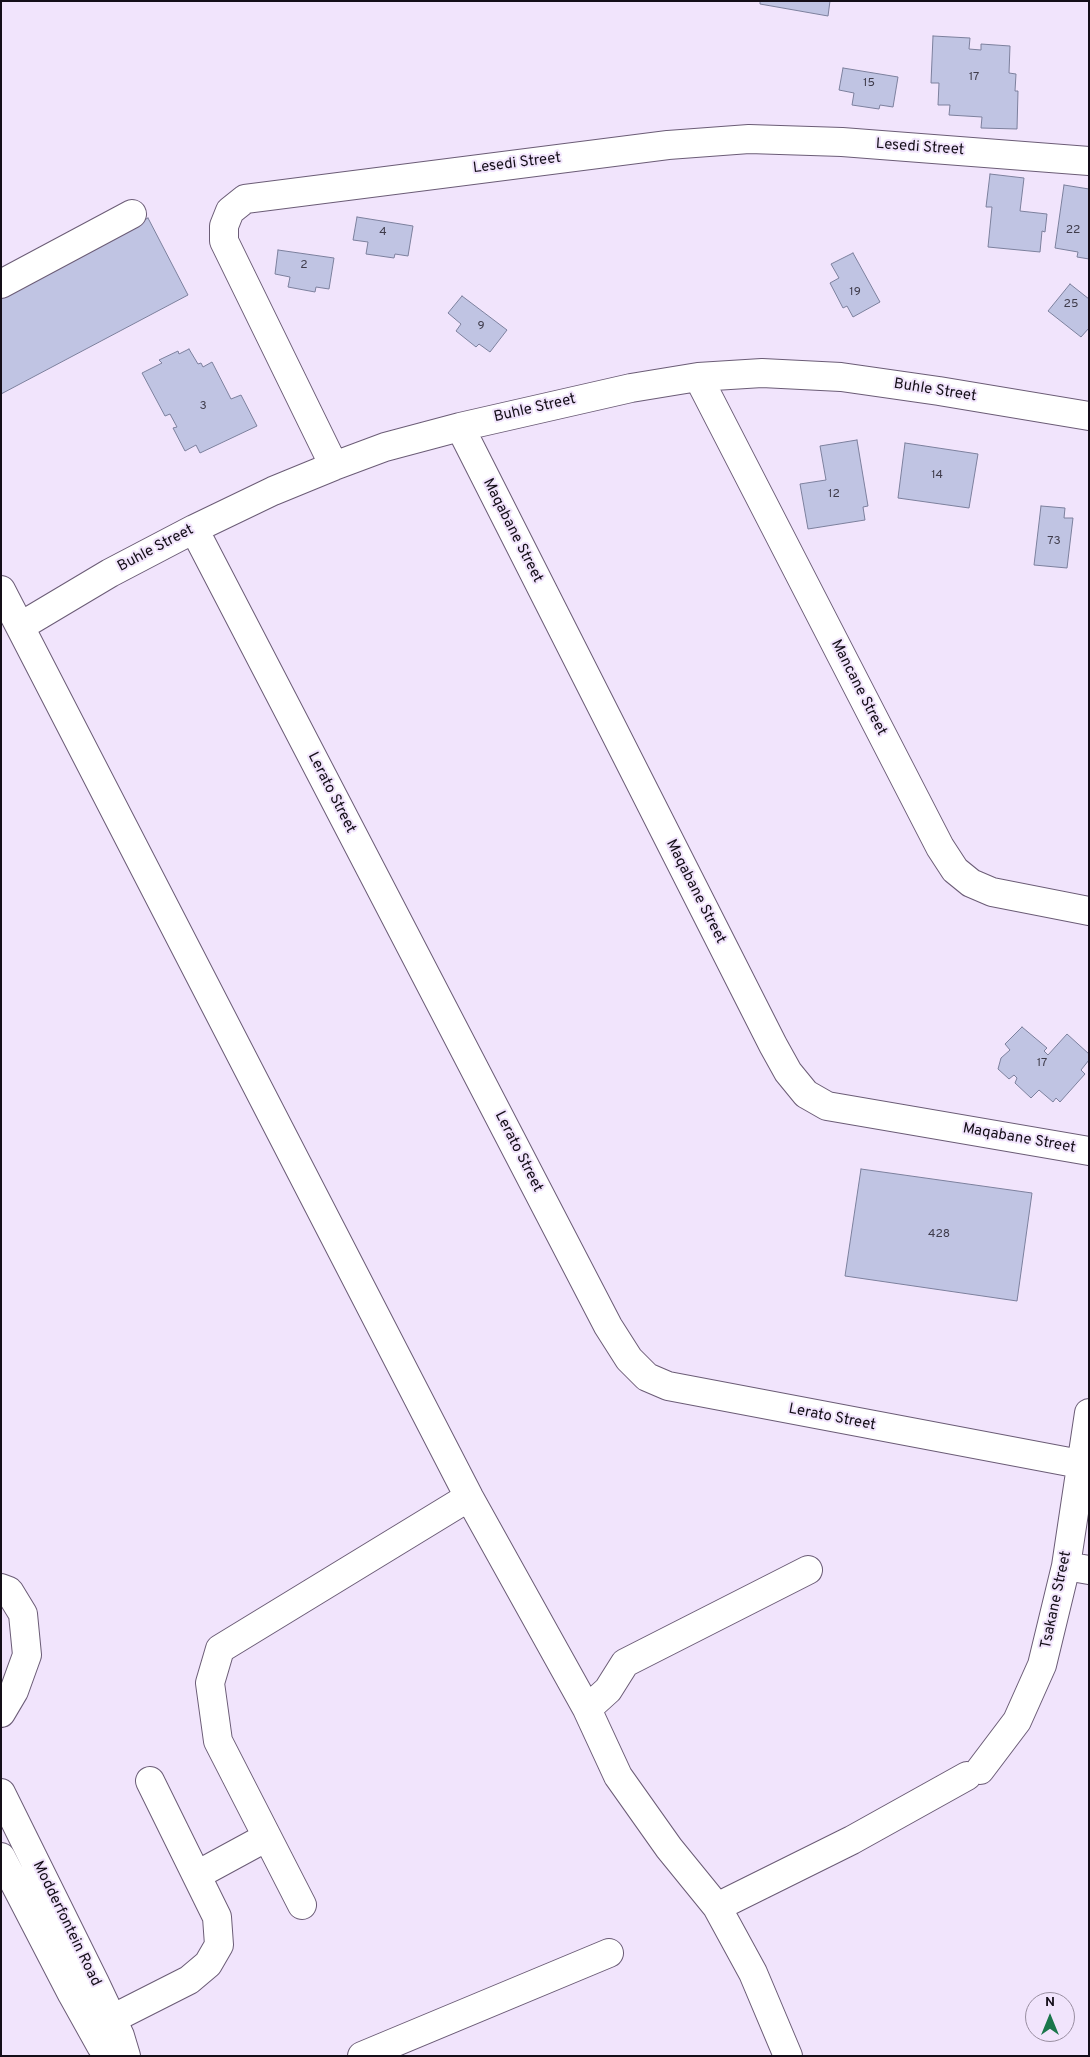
<!DOCTYPE html>
<style>
body{margin:0}
#map{position:relative;width:1090px;height:2057px;overflow:hidden;background:#f1e4fc;font-family:Overpass,sans-serif}
canvas{display:block}
.frame{position:absolute;inset:0;border:2px solid #140e18;pointer-events:none}
.north{position:absolute;left:1025px;top:1992px;width:50px;height:50px;box-sizing:border-box;background:#f1e4fc;border:1px solid #998ea1;border-radius:50%;rotate:0deg;font-size:14px;font-weight:700;line-height:20px;text-align:center;color:#140e18}
.north::after{content:'';display:block;margin:auto;width:18px;height:22px;background:#1a764b;clip-path:polygon(50% 0,100% 100%,50% 72%,0 100%)}
</style>
<div id="map">
<canvas width="1090" height="2057"></canvas>
<div class="frame"></div>
<div class="north">N</div>
</div>
<script>
const context = document.querySelector('canvas').getContext('2d');
context.lineJoin = 'round';
function paint(path, color) {
  context.fillStyle = color;
  context.fill(path, 'evenodd');
}
function shape(rows) {
  const path = new Path2D();
  for (const r of rows) {
    path.moveTo(r[0], r[1]);
    for (let i = 2; i < r.length; i += 2) path.lineTo(r[i], r[i + 1]);
  }
  return path;
}
function trace(path, color, width, dash) {
  context.strokeStyle = color;
  context.lineWidth = width;
  context.lineCap = dash ? 'butt' : 'round';
  context.setLineDash(dash || []);
  context.stroke(path);
}
function write(font, color, halo, rows, align = 'center') {
  context.font = font + ' Overpass,sans-serif';
  context.lineWidth = 4;
  context.setLineDash([]);
  context.textBaseline = 'middle';
  context.strokeStyle = halo;
  context.fillStyle = color;
  for (const [text, x, y, turn = 0] of rows) {
    context.save();
    context.translate(x, y);
    context.rotate((+turn || 0) * Math.PI / 180);
    context.textAlign = isNaN(turn) ? turn : align;
    if (halo) context.strokeText(text, 0, 0);
    context.fillText(text, 0, 0);
    context.restore();
  }
}
const building = shape([
 [760,1,830,1,828,16,760,4,760,1],
 [933,36,970,38,969,49,981,50,981,44,1010,46,1009,73,1016,74,1015,91,1018,91,1017,129,981,128,982,117,949,115,950,105,938,105,939,83,931,83,933,36],
 [843,68,898,77,893,107,880,105,879,109,852,105,854,93,839,90,843,68],
 [990,174,1024,178,1020,211,1047,214,1045,232,1042,231,1040,252,988,247,992,207,986,207,990,174],
 [1064,185,1089,189,1089,259,1077,257,1078,252,1055,248,1064,185],
 [357,217,413,226,408,256,395,254,394,258,366,254,368,242,353,240,357,217],
 [148,218,188,295,1,394,1,295,148,218],
 [278,250,334,258,329,289,316,287,315,292,288,287,290,277,275,274,278,250],
 [853,253,880,302,853,317,847,306,843,308,830,283,839,278,831,264,853,253],
 [1070,284,1089,299,1089,328,1081,337,1048,311,1070,284],
 [462,296,507,330,490,352,479,344,476,347,456,331,461,324,448,313,462,296],
 [189,349,198,364,201,363,203,367,212,362,231,399,241,395,257,426,200,453,196,445,185,451,173,428,177,427,170,414,165,416,142,373,162,363,159,360,178,351,179,354,189,349],
 [857,440,868,506,863,507,865,520,808,529,800,484,826,480,820,446,857,440],
 [905,443,978,454,969,508,898,498,905,443],
 [1041,506,1065,508,1064,518,1073,518,1067,568,1034,565,1041,506],
 [1022,1027,1047,1048,1044,1051,1048,1055,1067,1034,1089,1054,1089,1060,1081,1070,1085,1074,1060,1102,1056,1098,1053,1102,1039,1090,1031,1098,1015,1083,1017,1078,1014,1075,1009,1079,998,1069,1001,1058,1010,1050,1005,1044,1022,1027],
 [861,1169,1032,1193,1017,1301,845,1276,861,1169]
]);
paint(building, '#c0c4e3');
trace(building, '#7c809d', 1);
const minor = shape([
 [1,284,132,214],
 [698,377,940,847,955,870,971,883,992,892,1089,911],
 [460,427,773,1045,788,1072,806,1094,827,1106,1089,1151],
 [334,466,224,241,224,226,230,211,245,199,668,145,749,139,842,142,1089,161],
 [194,529,608,1326,629,1359,647,1377,668,1386,1080,1464],
 [1,590,469,1497,587,1709,618,1776,669,1848,717,1907,753,1973,788,2056],
 [21,626,110,573,194,529,273,491,334,466,385,447,460,427,631,388,698,377,762,373,841,377,939,391,1089,416],
 [1066,1566,1089,1570],
 [1,1588,9,1591,23,1614,27,1655,14,1691,1,1713],
 [587,1709,608,1690,625,1663,808,1570],
 [980,1770,1017,1721,1042,1665,1066,1566,1089,1413],
 [197,1875,267,1837],
 [302,1905,218,1741,210,1683,220,1649,469,1497],
 [717,1907,852,1840,967,1776],
 [112,2019,189,1980,208,1964,219,1945,217,1917,150,1781],
 [362,2056,609,1953]
]);
const major = shape([
 [1,1793,95,1983,120,2036,126,2056],
 [1,1857,72,1994,101,2046,110,2056]
]);
trace(minor, '#6b5c76', 30);
trace(major, '#6b5c76', 30);
trace(minor, '#fff', 28);
trace(major, '#fff', 28);
write('12px', '#3f3c4b', null, [
 ["17",974,78],
 ["15",869,84],
 ["22",1073,231],
 ["4",383,233],
 ["2",304,266],
 ["19",855,293],
 ["25",1071,305],
 ["9",481,327],
 ["3",203,407],
 ["14",937,476],
 ["12",834,495],
 ["73",1054,542],
 ["17",1042,1064],
 ["428",939,1235]
]);
write('15px', '#140e18', '#f1e4fc', [
 ["Lesedi Street",920,148,4],
 ["Lesedi Street",517,164,-7],
 ["Buhle Street",935,391,9],
 ["Buhle Street",535,409,-13],
 ["Maqabane Street",512,531,63],
 ["Buhle Street",156,549,-28],
 ["Mancane Street",858,688,63],
 ["Lerato Street",331,793,63],
 ["Maqabane Street",695,892,63],
 ["Maqabane Street",1019,1139,10],
 ["Lerato Street",518,1152,63],
 ["Lerato Street",832,1418,11],
 ["Tsakane Street",1057,1600,-78],
 ["Modderfontein Road",66,1924,64]
]);
</script>
